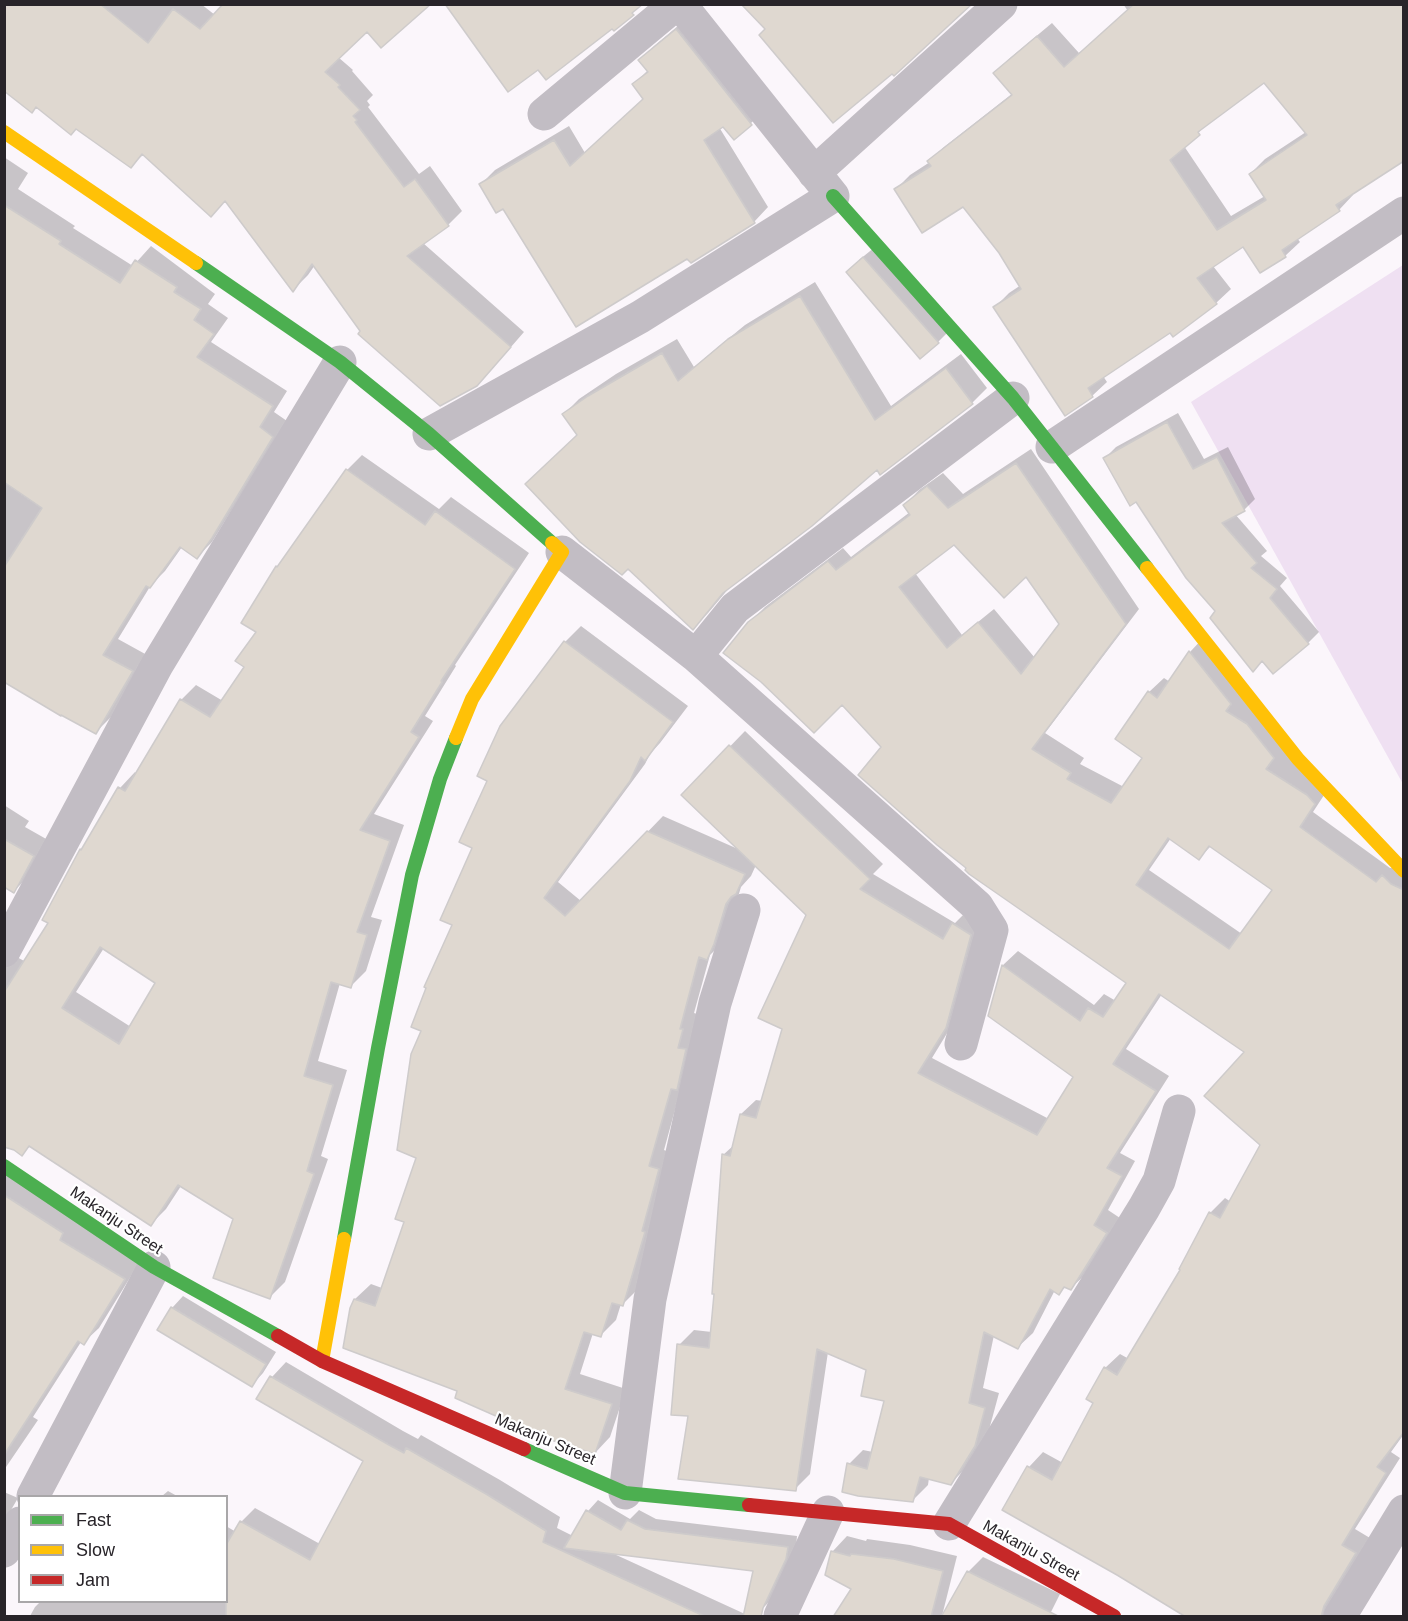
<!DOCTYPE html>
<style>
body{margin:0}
#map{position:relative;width:1408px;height:1621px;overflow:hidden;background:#fbf6fb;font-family:Helvetica,sans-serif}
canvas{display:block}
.frame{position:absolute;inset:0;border:6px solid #282429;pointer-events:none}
.legend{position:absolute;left:18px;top:1495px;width:210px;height:108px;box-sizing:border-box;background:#fff;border:2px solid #a9a7a9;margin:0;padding:8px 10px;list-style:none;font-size:18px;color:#282429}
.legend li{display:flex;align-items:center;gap:12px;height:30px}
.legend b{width:30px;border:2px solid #a9a7a9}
</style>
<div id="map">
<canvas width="1408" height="1621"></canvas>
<div class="frame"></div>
<ul class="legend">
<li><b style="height:8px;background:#4caf50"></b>Fast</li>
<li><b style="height:8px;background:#ffc107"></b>Slow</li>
<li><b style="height:8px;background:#c62828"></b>Jam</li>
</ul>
</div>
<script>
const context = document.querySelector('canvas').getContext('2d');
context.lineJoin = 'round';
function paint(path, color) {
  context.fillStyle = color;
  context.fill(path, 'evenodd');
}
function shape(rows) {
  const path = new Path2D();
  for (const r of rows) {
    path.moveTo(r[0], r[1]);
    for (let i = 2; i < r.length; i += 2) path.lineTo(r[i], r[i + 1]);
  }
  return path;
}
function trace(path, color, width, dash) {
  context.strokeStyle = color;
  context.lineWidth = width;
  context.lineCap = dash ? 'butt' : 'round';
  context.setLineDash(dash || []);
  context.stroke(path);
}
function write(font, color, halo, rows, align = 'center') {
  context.font = font + ' Helvetica,sans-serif';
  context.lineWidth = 4.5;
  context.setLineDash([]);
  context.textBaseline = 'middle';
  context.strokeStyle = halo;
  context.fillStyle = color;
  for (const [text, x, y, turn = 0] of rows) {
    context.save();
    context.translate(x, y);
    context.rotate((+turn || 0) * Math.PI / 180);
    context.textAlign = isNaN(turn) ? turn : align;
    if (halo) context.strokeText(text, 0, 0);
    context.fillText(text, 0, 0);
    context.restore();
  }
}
paint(shape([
 [1403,265,1403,784,1191,402]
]), '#efe0f2');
paint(shape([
 [4,4,201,4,215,15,367,30,338,57,353,70,352,71,373,95,367,101,370,105,368,107,419,174,430,166,462,211,448,225,423,243,524,332,491,370,362,331,315,265,308,275,294,289,226,200,144,154,131,166],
 [1123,4,1404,4,1352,193,1353,195,1339,210,1297,238,1300,242,1285,256,1260,271,1244,245,1213,266,1231,289,1216,303,1173,335,1170,331,1103,376,1107,382,1092,396,1065,414,995,307,1009,293,1021,285,1000,252,964,205,896,189,910,175,930,162,929,161,944,147,1013,93,995,73,1010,58,1052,23,1079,53,1128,11],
 [1264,81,1306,132,1265,159,1250,174,1265,196,1231,216,1184,146,1213,119],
 [691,15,766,109,735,138,723,125,719,127,768,207,754,222,687,257,504,207,481,184,495,170,569,126,585,153,645,98,634,84,648,70,640,60,654,46],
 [4,157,28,173,18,189,75,226,73,228,133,266,151,246,215,294,208,304,228,318,211,342,287,391,274,412,287,421,212,542,197,557,182,547,165,571,151,585,118,639,147,655,111,717,96,732,4,680],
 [875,247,949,331,938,342,859,260],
 [815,282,891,406,961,354,987,388,972,403,877,468,730,587,708,613,693,628,578,435,564,414,579,399,616,374,677,339,694,367,745,325],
 [1178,413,1204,459,1228,447,1255,499,1244,510,1235,514,1267,551,1261,556,1287,578,1280,586,1319,632,1308,643,1263,660,1254,670,1217,610,1105,458,1116,447],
 [1031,449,1139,609,1045,733,1084,758,1080,764,1124,787,1144,758,1149,692,1164,678,1170,682,1190,652,1204,637,1328,789,1313,812,1390,868,1404,868,1404,1434,1391,1452,1400,1458,1355,1529,1370,1538,1340,1616,1190,1616,1029,1467,1043,1452,1063,1463,1095,1403,1105,1368,1120,1354,1129,1359,1182,1269,1210,1213,1225,1198,1231,1202,1262,1145,1246,1052,1162,994,1126,1049,1169,1076,1120,1153,1135,1161,1108,1210,1120,1218,1086,1274,1071,1288,1066,1286,1059,1293,1055,1290,1033,1333,1018,1347,994,1335,983,1388,999,1393,989,1430,965,1469,950,1484,929,1478,928,1485,913,1500,849,1464,863,1450,873,1452,886,1400,868,1369,828,1352,810,1474,795,1489,690,1415,679,1345,694,1330,712,1332,723,1155,734,1145,741,1114,756,1100,763,1101,784,1028,807,915,756,865,751,876,741,887,729,927,722,943,710,955,694,1013,697,1014,683,1081,664,1150,674,1154,638,1289,622,1305,621,1304,616,1320,601,1335,593,1333,580,1374,626,1389,610,1437,595,1453,352,1309,355,1299,371,1284,382,1288,405,1221,418,1157,423,1030,454,924,565,642,581,626,688,706,660,743,650,754,645,764,558,882,581,901,663,816,738,849,683,795,745,731,883,864,873,874,955,923,968,910,985,920,960,1012,932,1058,1049,1119,1075,1076,990,1015,1003,965,1018,951,1094,1005,1104,994,1116,1001,1128,983,968,867,883,747,842,702,749,623,765,607,843,548,851,557,910,512,905,505,919,490,943,473,963,494],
 [955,543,1026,574,1060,624,1035,658,994,609,962,635,915,573],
 [1171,838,1199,858,1211,846,1274,890,1242,934,1149,870],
 [362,455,439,509,451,497,529,553,455,665,456,666,425,716,433,721,374,814,404,825,371,917,382,920,366,971,351,986,340,983,318,1061,347,1070,321,1156,328,1159,285,1282,270,1297,235,1218,181,1186,166,1209,151,1224,31,1145,22,1154,15,1149,5,1146,4,950,26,962,50,923,85,846,120,788,135,772,137,774,181,700,196,685,223,701,246,667,277,567,282,561,347,470],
 [104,948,157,982,131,1027,76,992],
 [4,805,29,821,25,827,48,840,29,876,14,891,4,885],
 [4,1162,139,1263,99,1328,83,1343,81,1342,33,1417,38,1420,4,1470],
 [183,1296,276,1352,263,1373,252,1385,172,1308],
 [286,1362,403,1431,418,1439,421,1435,500,1480,560,1517,557,1528,573,1536,588,1511,598,1500,630,1519,639,1510,656,1519,797,1536,796,1547,773,1598,762,1609,755,1570,612,1553,745,1614,744,1616,30,1616,35,1607,40,1602,226,1602,226,1526,236,1532,241,1522,255,1508,320,1544,365,1460,259,1398,272,1377],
 [168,1491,177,1496,162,1496],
 [4,1492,18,1498,4,1522],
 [847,1536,866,1541,867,1539,910,1545,957,1556,942,1616,968,1572,983,1557,1060,1594,1049,1616,835,1616,853,1589,832,1552]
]), '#0003');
const building = shape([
 [4,4,100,4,148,43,173,9,200,29,223,4,431,4,381,48,367,32,325,72,340,85,338,87,360,110,353,116,357,120,355,122,404,187,415,179,449,226,407,256,511,347,477,386,440,406,358,334,360,331,312,264,293,292,225,201,211,217,142,154,131,168,76,129,71,135,36,107,32,113,4,91,4,4],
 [445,4,643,4,632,13,634,15,614,31,612,29,546,80,538,70,508,92,445,4],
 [741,4,972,4,894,76,892,74,833,123,759,35,765,29,741,4],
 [1134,4,1404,4,1404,161,1336,205,1340,211,1282,250,1286,257,1260,273,1243,247,1197,278,1217,304,1173,337,1170,333,1088,388,1093,397,1065,416,993,307,1021,289,999,253,963,207,922,233,894,189,931,166,927,161,1012,95,993,73,1037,36,1064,67,1134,4],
 [1264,83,1307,135,1249,174,1266,200,1217,230,1170,160,1200,135,1198,132,1264,83],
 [676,29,752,125,734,140,723,127,704,140,755,223,691,263,687,259,576,327,503,209,496,213,479,184,554,140,570,166,643,99,632,84,648,72,638,60,676,29],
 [4,205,61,241,59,244,120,283,135,260,177,287,174,292,201,309,194,320,214,334,197,357,273,406,260,427,273,437,212,538,197,559,180,547,150,588,146,586,103,655,133,671,96,734,61,715,61,716,4,682,4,567,42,508,4,482,4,205],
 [863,257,939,343,920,359,846,272,863,257],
 [800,296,875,420,946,368,973,404,880,475,877,470,812,526,723,593,693,630,628,569,622,575,580,542,525,484,577,435,562,414,588,396,662,353,678,381,728,339,800,296],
 [1167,422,1193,469,1217,457,1245,511,1222,523,1257,563,1251,568,1277,589,1270,598,1309,644,1273,674,1262,661,1253,672,1210,618,1215,611,1186,578,1136,502,1130,506,1103,458,1167,422],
 [1016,463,1126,624,1032,749,1071,773,1067,779,1111,803,1142,758,1115,739,1148,691,1157,698,1189,651,1231,704,1226,711,1247,724,1274,758,1266,769,1307,795,1315,804,1300,827,1376,882,1382,875,1391,884,1404,890,1404,1432,1377,1467,1386,1473,1342,1545,1356,1553,1324,1606,1321,1617,1186,1617,1117,1575,1002,1510,1027,1466,1052,1480,1093,1403,1086,1399,1104,1367,1117,1375,1180,1270,1179,1269,1209,1212,1220,1218,1260,1145,1204,1096,1244,1052,1159,994,1113,1064,1156,1091,1107,1168,1122,1176,1094,1225,1107,1233,1071,1290,1064,1287,1059,1295,1050,1289,1018,1349,984,1332,969,1403,985,1408,975,1446,951,1485,920,1477,913,1502,858,1496,842,1492,847,1463,867,1469,884,1401,861,1396,866,1370,817,1349,796,1491,678,1479,688,1416,671,1415,677,1344,709,1348,714,1294,712,1294,722,1154,730,1156,740,1114,756,1118,782,1029,758,1018,806,915,681,795,729,745,870,879,860,889,943,939,952,923,971,935,946,1028,918,1073,1037,1135,1073,1077,988,1016,1002,965,1080,1021,1088,1008,1103,1017,1126,983,969,874,965,870,966,868,937,845,858,775,881,747,842,705,814,733,761,682,723,653,748,622,828,561,836,570,910,515,903,505,927,486,948,508,1016,463],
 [954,545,1004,598,1026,577,1059,624,1021,674,978,622,947,648,899,587,954,545],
 [1168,838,1199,860,1209,846,1272,890,1229,949,1136,885,1168,838],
 [346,469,425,525,435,511,515,569,441,681,442,682,411,732,419,737,360,830,390,841,357,932,367,935,351,988,331,982,304,1076,333,1085,307,1171,314,1174,270,1299,213,1278,233,1219,178,1185,151,1226,29,1146,22,1156,14,1150,4,1147,4,992,48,923,42,920,80,849,81,850,118,787,125,791,180,699,210,717,244,667,235,661,256,632,241,623,276,566,277,567,346,469],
 [100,947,155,983,119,1044,62,1008,100,947],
 [564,641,673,722,645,761,641,757,630,781,544,898,565,916,647,831,745,874,736,894,731,897,726,904,714,944,707,960,699,957,680,1029,683,1029,678,1048,686,1049,677,1090,671,1089,649,1166,659,1169,642,1231,645,1232,623,1306,612,1303,601,1337,584,1332,565,1389,612,1404,595,1454,548,1439,455,1398,457,1391,343,1348,350,1308,354,1299,375,1306,404,1222,395,1219,416,1158,397,1150,411,1054,421,1031,411,1027,426,988,424,987,452,925,440,920,472,848,459,842,487,781,477,776,500,726,564,641],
 [4,839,34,856,14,893,4,887,4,839],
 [4,1195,63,1233,60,1240,125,1279,84,1345,78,1341,4,1455,4,1195],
 [171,1307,266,1364,252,1387,157,1330,171,1307],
 [270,1376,389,1445,404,1453,406,1448,486,1494,546,1531,543,1542,706,1617,226,1617,226,1545,240,1521,310,1560,363,1461,256,1399,270,1376],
 [586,1510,621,1530,627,1520,645,1529,788,1547,786,1559,763,1608,761,1617,743,1617,753,1571,564,1548,586,1510],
 [831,1551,850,1556,851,1554,894,1559,943,1571,931,1617,833,1617,851,1589,825,1575,831,1551],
 [967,1571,1060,1617,941,1617,967,1571]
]);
paint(building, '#dfd8d0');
trace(building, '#cecbcb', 1.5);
trace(shape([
 [544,114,676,4],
 [814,173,1001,4],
 [429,434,640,317,833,196,680,4],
 [1052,447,1404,213],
 [562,552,696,656,977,906,992,930,961,1044],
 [696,656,735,608,1013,398],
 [4,951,157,665,340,362],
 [625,1493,650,1299,715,1003,744,910],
 [33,1496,154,1267],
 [949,1524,1144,1208,1159,1181,1179,1111],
 [4,1551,20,1523],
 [780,1616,828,1512],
 [1340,1616,1404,1511]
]), '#c2bdc4', 33);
trace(shape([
 [833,196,1013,398,1147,568],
 [196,263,340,362,429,434,552,543],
 [4,1166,154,1267,278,1336],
 [344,1239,378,1048,412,875,440,779,456,738],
 [524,1449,625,1493,749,1505]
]), '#4caf50', 14);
trace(shape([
 [4,132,196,263],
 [1147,568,1298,759,1404,871],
 [456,738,472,699,562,552,552,543],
 [322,1361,344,1239]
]), '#ffc107', 14);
trace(shape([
 [278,1336,322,1361,524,1449],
 [749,1505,949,1524,1114,1616]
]), '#c62828', 14);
write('16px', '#282429', '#fff', [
 ["Makanju Street",116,1221,34],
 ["Makanju Street",545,1440,23],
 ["Makanju Street",1031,1551,29]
]);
</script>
